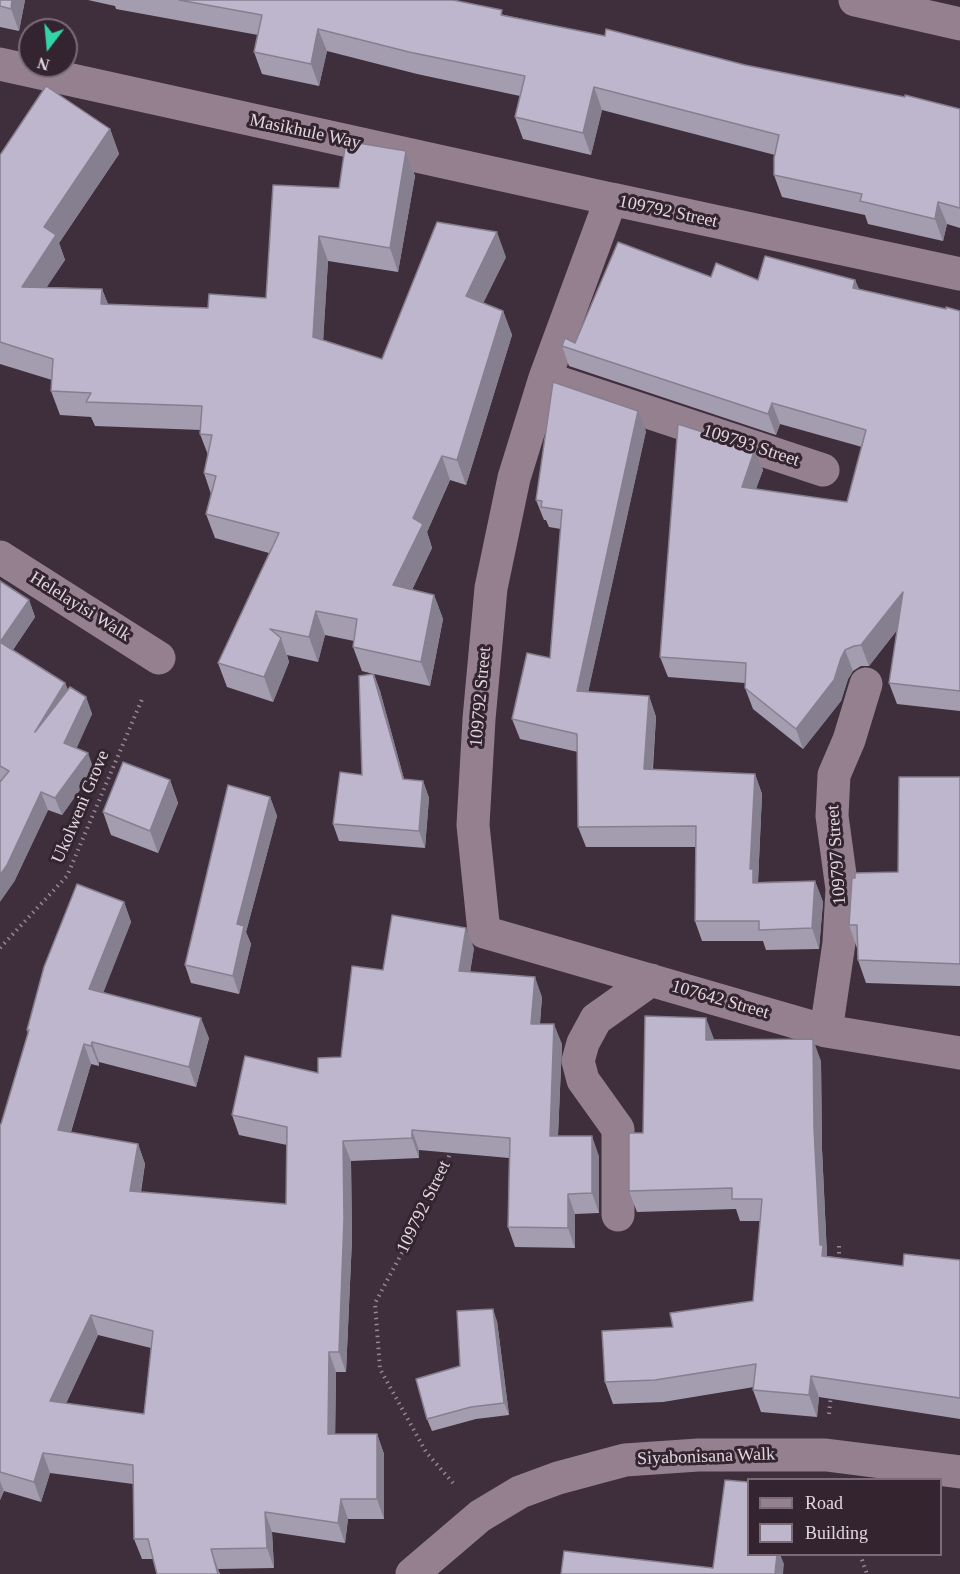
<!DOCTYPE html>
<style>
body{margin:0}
#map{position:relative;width:960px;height:1574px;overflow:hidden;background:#3f2e3b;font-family:Georgia,serif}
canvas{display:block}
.legend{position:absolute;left:747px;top:1478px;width:195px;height:78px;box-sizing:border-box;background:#342430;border:2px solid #796c76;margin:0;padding:8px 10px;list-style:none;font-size:18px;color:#e1d7de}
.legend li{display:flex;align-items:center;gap:12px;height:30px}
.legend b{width:30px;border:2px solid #796c76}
.north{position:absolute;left:18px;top:18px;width:60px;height:60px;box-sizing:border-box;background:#342430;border:2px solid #796c76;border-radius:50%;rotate:196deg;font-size:16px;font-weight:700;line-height:24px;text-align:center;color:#e1d7de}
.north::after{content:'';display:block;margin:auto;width:21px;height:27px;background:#33d4a8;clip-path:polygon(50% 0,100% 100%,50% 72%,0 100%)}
</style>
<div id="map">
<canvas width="960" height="1574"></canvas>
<ul class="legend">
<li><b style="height:8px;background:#94808f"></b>Road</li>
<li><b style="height:16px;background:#beb6cc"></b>Building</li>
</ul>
<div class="north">N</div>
</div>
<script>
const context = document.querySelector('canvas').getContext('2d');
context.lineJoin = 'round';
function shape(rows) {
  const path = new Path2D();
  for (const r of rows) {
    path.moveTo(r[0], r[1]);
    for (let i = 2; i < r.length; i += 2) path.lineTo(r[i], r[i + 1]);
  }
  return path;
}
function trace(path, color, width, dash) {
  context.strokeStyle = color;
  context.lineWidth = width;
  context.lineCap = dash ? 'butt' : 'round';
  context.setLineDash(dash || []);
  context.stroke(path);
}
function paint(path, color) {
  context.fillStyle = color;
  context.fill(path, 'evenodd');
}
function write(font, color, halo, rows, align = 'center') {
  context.font = font + ' Georgia,serif';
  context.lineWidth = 6;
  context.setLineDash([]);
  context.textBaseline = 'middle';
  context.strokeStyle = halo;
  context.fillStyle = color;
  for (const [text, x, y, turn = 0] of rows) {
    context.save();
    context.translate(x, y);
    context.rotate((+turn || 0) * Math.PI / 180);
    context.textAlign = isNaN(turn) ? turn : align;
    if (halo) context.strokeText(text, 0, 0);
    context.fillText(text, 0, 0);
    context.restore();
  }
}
trace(shape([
 [0,948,67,876,143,697],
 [451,1150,441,1180,375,1303,380,1369,426,1452,453,1483],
 [839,1246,839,1261],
 [829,1414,831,1395],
 [860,1554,867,1574]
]), '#958892', 4, [1.5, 4.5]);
trace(shape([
 [855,0,960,24],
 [0,64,611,199],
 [960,274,611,199,545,378,514,478,491,588,479,719,473,825,484,932,826,1031,960,1053],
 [545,378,823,470],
 [0,557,159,658],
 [826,1031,839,943,842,889,832,816,834,775,849,740,866,684],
 [618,1215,618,1129,583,1080,578,1061,583,1043,596,1019,651,980],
 [412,1574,480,1516,520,1492,558,1478,625,1460,698,1455,826,1455,960,1472]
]), '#94808f', 33);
paint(shape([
 [0,0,25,0,19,31,0,27],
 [88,0,453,0,504,15,960,109,960,228,947,224,943,241,868,224,865,215,782,197,774,175,775,155,602,110,591,155,523,139,515,117,520,96,417,74,327,51,319,86,262,74,254,52,258,35,116,9,115,6],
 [110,129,119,154,59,243,65,260,46,287,102,289,108,304,208,308,266,298,339,188,406,151,415,176,398,272,328,261,323,340,382,359,506,257,483,303,503,311,512,335,466,485,450,480,427,532,432,548,412,590,434,595,443,619,430,686,374,674,380,691,404,779,423,781,429,798,425,848,339,841,333,824,362,775,373,674,362,671,353,647,354,641,325,635,318,662,287,655,289,662,273,702,227,687,218,663,269,553,215,538,206,514,211,494,204,473,208,455,200,434,201,430,95,426,91,417,60,415,51,391,52,380,0,364,0,155],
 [758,280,855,280,859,289,946,309,960,311,960,711,897,704,889,683,898,629,869,666,861,666,853,671,848,679,841,701,803,749,753,709,745,688,745,683,668,677,660,657,755,449,763,470,756,489,847,502,862,447,780,424,776,435,569,366,562,346,575,343],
 [646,431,588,692,649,696,656,717,653,769,755,774,762,794,758,882,815,881,823,902,819,949,766,950,763,941,702,941,695,921,696,847,586,847,578,827,578,752,520,739,512,719,550,658,561,529,549,527,546,520,544,520,536,500],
 [0,581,29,600,35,617,13,650,65,683,68,690,86,697,92,714,76,748,94,770,62,815,48,810,14,882,1,781,0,780],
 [960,777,960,986,866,983,858,960,857,948,849,925,898,872],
 [170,780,178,803,158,853,111,835,103,812],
 [270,797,277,816,246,932,251,944,239,994,191,983,185,965],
 [124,902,131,922,103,992,209,1038,196,1087,99,1062,99,1066,91,1064,71,1132,138,1144,145,1164,141,1192,286,1204,287,1145,239,1135,232,1115,318,1073,341,1057,383,970,474,948,470,972,542,997,540,1024,562,1044,558,1136,599,1156,599,1213,575,1214,575,1248,515,1247,508,1227,509,1158,419,1150,419,1158,351,1161,352,1239,346,1372,336,1372,335,1434,377,1434,384,1454,384,1519,348,1519,345,1543,272,1532,274,1568,218,1569,220,1574,157,1574,153,1559,142,1559,134,1539,133,1484,50,1473,41,1502,4,1491,0,1500,0,1124,1,1124,28,1033,27,1030],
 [98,1335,151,1348,144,1414,66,1403],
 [714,1039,714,1040,821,1061,822,1149,827,1256,903,1266,960,1260,960,1419,819,1397,817,1417,761,1412,753,1390,754,1387,663,1402,613,1404,605,1382,673,1327,753,1301,760,1221,740,1221,736,1209,637,1212,629,1191,643,1133],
 [497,1321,509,1415,476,1419,432,1431,427,1419,460,1366]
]), '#a39daf');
paint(shape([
 [12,0,25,0,19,31,11,9],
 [318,29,327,51,319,86,311,64],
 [594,87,602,110,591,155,583,133],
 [110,129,119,154,59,243,65,260,31,311,22,287,44,227],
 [406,151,415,176,398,272,390,248],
 [938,202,947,224,943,241,935,219],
 [497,232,506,257,475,320,466,296],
 [319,236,328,261,322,361,313,337],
 [855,280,863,301,853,288],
 [102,289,111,313,101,304],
 [503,311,512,335,466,485,457,460],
 [772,403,780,424,776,435,768,414],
 [638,411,646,431,584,711,577,691],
 [755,449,763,470,749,507,742,487],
 [442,456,450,480,427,532,432,548,402,610,393,585,413,518],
 [903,592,911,612,869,666,861,645],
 [434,595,443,619,430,686,421,662],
 [29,600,35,617,6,660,0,642],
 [316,611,325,635,318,662,309,637],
 [281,638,289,662,273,702,264,677],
 [845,650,853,671,848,679,841,701,803,749,796,729],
 [373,674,380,691,409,797,403,779],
 [65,683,72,701,35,732],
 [649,696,656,717,651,789,644,769],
 [86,697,92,714,71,761,64,743],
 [88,753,94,770,62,815,55,798],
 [755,774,762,794,758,883,753,883,750,869],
 [170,780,178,803,158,853,150,831],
 [423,781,429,798,425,848,419,831],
 [41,792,48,810,14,882,0,902,0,875],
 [270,797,277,816,246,932,251,944,239,994,233,976,237,924],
 [815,881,823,902,819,949,812,928],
 [124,902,131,922,97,1009,89,989],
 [466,928,474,948,467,991,459,971],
 [535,977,542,997,538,1044,531,1024],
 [201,1018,209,1038,196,1087,189,1067],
 [706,1018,714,1039,714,1062,706,1040],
 [554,1024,562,1044,557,1156,550,1136],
 [813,1039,821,1061,822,1149,827,1256,822,1256,820,1245,814,1128],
 [92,1042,99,1062,99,1066,91,1046],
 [84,1044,91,1064,65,1150,58,1130],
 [412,1130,419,1150,419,1158,412,1138],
 [592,1136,599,1156,599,1213,592,1193],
 [343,1141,351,1161,352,1239,346,1372,339,1352],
 [138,1144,145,1164,137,1211,130,1191],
 [568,1194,575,1214,575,1248,568,1228],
 [493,1309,497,1321,509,1415,504,1403],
 [91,1315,98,1335,58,1421,50,1401],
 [329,1352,336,1372,335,1454,328,1434],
 [811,1376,819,1397,817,1417,809,1395],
 [377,1434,384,1454,384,1519,377,1499],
 [43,1453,50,1473,41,1502,34,1482],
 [0,1481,4,1491,0,1500],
 [341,1499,348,1519,345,1543,338,1523],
 [265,1512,272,1532,274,1568,267,1548],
 [211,1549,218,1569,220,1574,218,1574],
 [777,1554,780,1554,784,1564,783,1574,775,1574]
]), '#857f8f');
const building = shape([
 [0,0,12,0,11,9,0,6,0,0],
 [179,0,453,0,502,10,501,15,605,36,606,29,745,65,905,97,905,95,960,109,960,208,938,202,935,219,860,201,862,194,774,175,774,158,779,135,594,87,583,133,515,117,525,76,409,52,318,29,311,64,254,52,262,15,179,0],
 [46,86,110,129,44,227,56,235,22,287,102,289,101,304,208,308,209,294,266,298,273,185,339,188,346,141,406,151,390,248,319,236,313,337,382,359,437,222,497,232,466,296,503,311,457,460,442,456,413,518,423,524,393,585,434,595,421,662,353,647,357,619,316,611,309,637,270,629,281,638,264,677,218,663,279,533,206,514,216,476,204,473,212,435,200,434,202,406,86,402,91,393,51,391,53,359,0,342,0,155,46,86],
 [618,242,711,277,716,263,758,280,765,256,855,280,853,288,946,309,946,307,960,311,960,691,889,683,903,592,861,645,854,646,845,650,841,658,834,680,796,729,745,688,746,663,660,657,678,424,755,449,742,487,847,502,866,430,772,403,768,414,562,346,565,338,575,343,618,242],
 [553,382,638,411,577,691,649,696,644,769,755,774,750,869,753,869,753,883,815,881,812,928,759,930,759,921,695,921,696,826,578,827,577,734,512,719,527,653,550,658,562,510,541,507,542,501,536,500,553,382],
 [0,581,29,600,0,642,65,683,35,732,70,687,86,697,64,743,88,753,55,798,41,792,7,865,0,875,0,782,9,771,0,766,0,581],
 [373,674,403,779,423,781,419,831,333,824,340,772,362,775,359,676,373,674],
 [123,762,170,780,150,831,103,812,123,762],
 [899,777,960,777,960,964,858,960,857,925,849,925,852,878,855,878,855,873,898,872,899,777],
 [228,785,270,797,237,924,244,926,233,976,185,965,228,785],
 [77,884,124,902,89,989,201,1018,189,1067,92,1042,91,1046,84,1044,58,1130,138,1144,130,1191,286,1204,287,1127,232,1115,245,1056,318,1073,318,1058,341,1057,352,966,383,970,392,915,466,928,459,971,535,977,531,1024,554,1024,550,1136,592,1136,592,1193,568,1194,568,1228,508,1227,510,1138,412,1130,412,1138,343,1141,344,1219,339,1352,329,1352,328,1434,377,1434,377,1499,341,1499,338,1523,265,1512,267,1548,211,1549,218,1574,157,1574,148,1539,134,1539,133,1465,43,1453,34,1482,0,1472,0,1124,1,1124,29,1030,27,1030,44,967,77,884],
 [91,1315,153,1331,144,1414,50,1401,91,1315],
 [645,1016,706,1018,706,1040,813,1039,814,1128,820,1245,823,1245,822,1256,903,1266,904,1254,960,1260,960,1398,811,1376,809,1395,753,1390,756,1364,655,1380,605,1382,602,1331,673,1327,670,1313,753,1301,762,1199,732,1199,732,1188,629,1191,629,1133,643,1133,645,1016],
 [493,1309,504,1403,471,1407,427,1419,416,1379,460,1366,457,1311,493,1309],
 [725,1480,748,1482,748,1554,777,1554,775,1574,561,1574,564,1551,713,1568,725,1480]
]);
paint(building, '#beb6cc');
trace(building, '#857f8f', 1.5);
write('18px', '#e1d7de', '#342430', [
 ["Masikhule Way",305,132,12],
 ["109792 Street",668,212,12],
 ["109793 Street",751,446,18],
 ["Helelayisi Walk",80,607,32],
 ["109792 Street",481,697,-85],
 ["Ukolweni Grove",81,807,-67],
 ["109797 Street",837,855,-94],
 ["107642 Street",720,1000,16],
 ["109792 Street",424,1207,-64],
 ["Siyabonisana Walk",706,1457,-2]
]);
</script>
